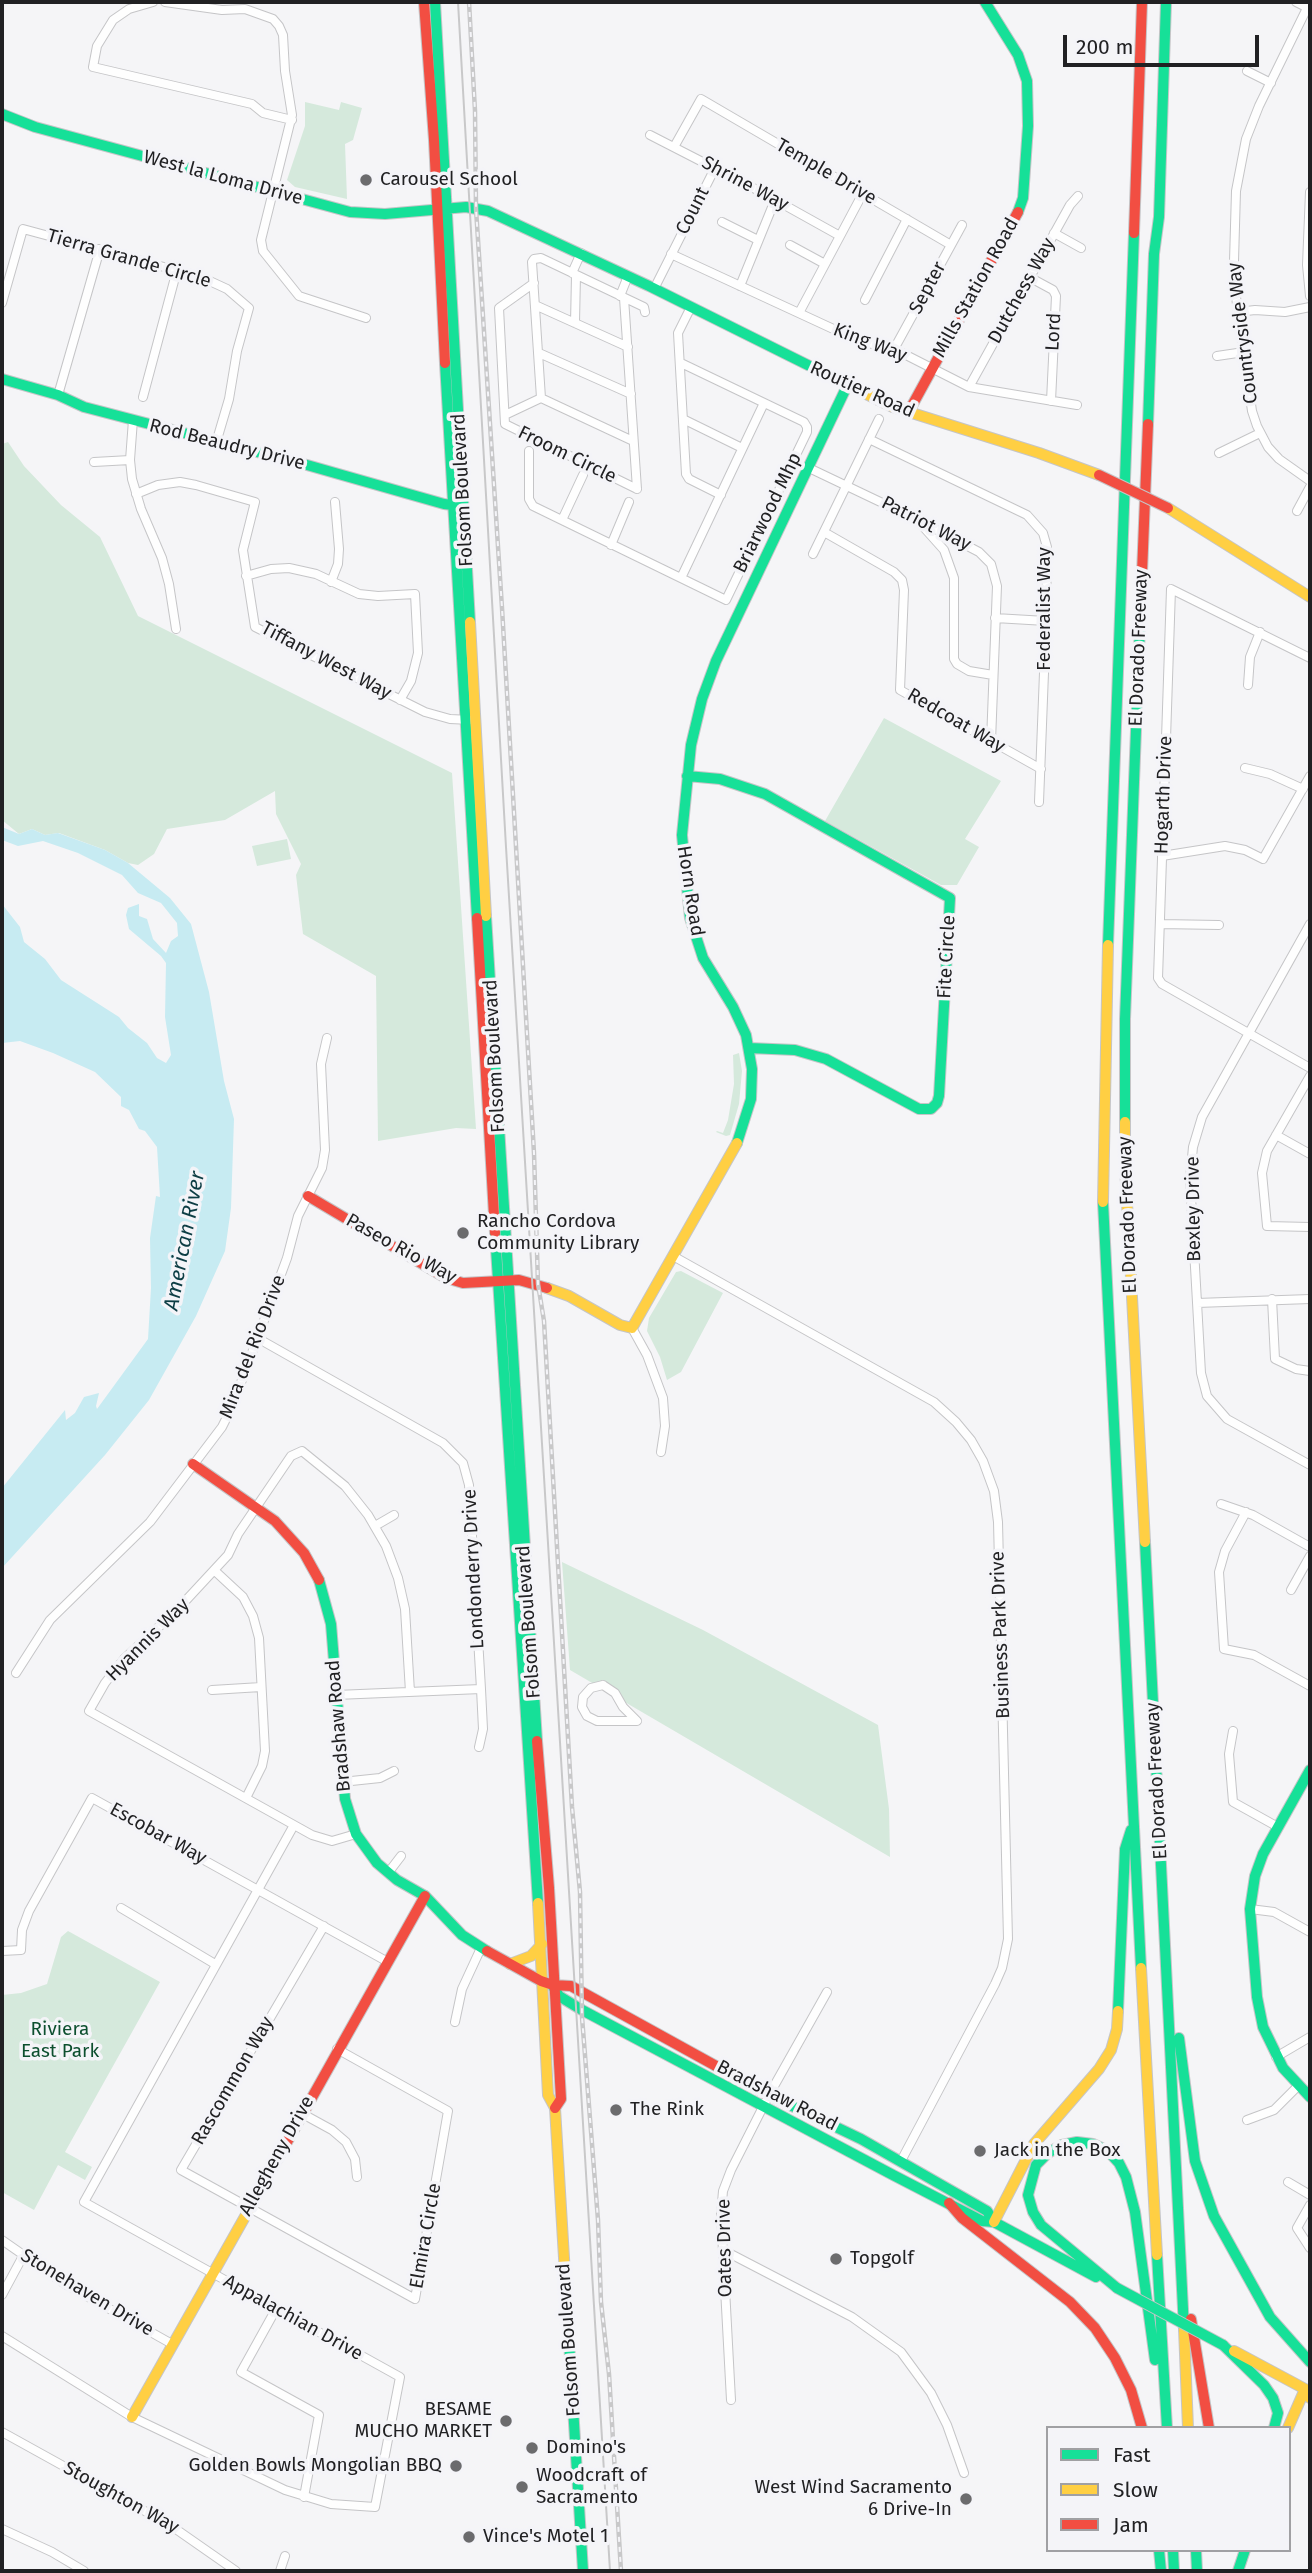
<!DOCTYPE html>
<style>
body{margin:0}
#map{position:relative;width:1312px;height:2573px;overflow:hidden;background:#f5f5f7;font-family:"Fira Sans",sans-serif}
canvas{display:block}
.frame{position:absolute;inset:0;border:4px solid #212123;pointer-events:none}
.legend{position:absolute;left:1046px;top:2426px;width:245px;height:126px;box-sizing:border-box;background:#f4f4f8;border:2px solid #a0a0a3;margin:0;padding:9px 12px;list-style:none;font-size:21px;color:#212123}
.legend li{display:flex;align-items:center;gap:14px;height:35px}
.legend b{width:35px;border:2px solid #a0a0a3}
.scale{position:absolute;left:1063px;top:35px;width:196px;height:32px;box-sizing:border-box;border:4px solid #212123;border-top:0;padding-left:9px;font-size:21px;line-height:24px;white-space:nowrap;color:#212123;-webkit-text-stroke:5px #f4f4f8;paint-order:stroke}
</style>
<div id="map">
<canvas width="1312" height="2573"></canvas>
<div class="frame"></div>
<ul class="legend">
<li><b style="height:9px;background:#16e098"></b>Fast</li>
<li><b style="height:9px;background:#ffcf43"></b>Slow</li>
<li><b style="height:9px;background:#f24e42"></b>Jam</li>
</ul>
<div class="scale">200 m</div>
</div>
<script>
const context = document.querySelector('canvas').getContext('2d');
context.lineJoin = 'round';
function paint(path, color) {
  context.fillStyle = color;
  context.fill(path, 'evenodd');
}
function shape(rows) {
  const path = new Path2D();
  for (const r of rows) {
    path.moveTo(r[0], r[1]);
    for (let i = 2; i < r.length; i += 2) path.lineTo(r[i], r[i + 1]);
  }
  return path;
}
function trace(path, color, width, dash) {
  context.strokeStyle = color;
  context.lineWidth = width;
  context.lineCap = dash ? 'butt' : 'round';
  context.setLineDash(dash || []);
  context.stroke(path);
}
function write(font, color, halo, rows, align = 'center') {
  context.font = font + ' "Fira Sans",sans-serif';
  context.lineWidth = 7;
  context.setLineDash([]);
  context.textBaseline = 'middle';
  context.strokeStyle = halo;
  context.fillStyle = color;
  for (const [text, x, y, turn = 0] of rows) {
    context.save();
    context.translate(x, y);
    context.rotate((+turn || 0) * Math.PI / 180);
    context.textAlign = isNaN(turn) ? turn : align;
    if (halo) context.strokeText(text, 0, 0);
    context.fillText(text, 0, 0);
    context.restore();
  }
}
paint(shape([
 [305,102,339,110,341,102,362,108,353,140,345,144,347,199,295,187,287,180,305,126],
 [8,442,24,466,61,505,100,537,138,616,452,773,476,1129,456,1128,378,1141,376,976,303,934,296,875,301,864,276,814,275,791,225,820,167,829,154,854,138,865,128,863,105,850,59,833,45,835,32,829,19,834,2,820,2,444],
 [884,718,1001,781,965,839,979,847,957,885,941,885,825,821],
 [287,839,291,859,257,866,252,846],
 [739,1053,742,1071,739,1104,730,1135,726,1136,716,1132,717,1131,723,1133,728,1120,734,1084,733,1055],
 [681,1271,723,1293,681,1372,667,1380,660,1357,647,1331,649,1318,676,1272],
 [562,1562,703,1630,878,1725,889,1809,890,1857,570,1670],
 [68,1931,160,1982,65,2152,92,2167,85,2180,58,2165,34,2210,2,2192,2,1995,21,1993,47,1984,61,1937]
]), '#d5e9dc');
paint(shape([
 [2,827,19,834,32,829,45,835,58,833,105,850,128,863,170,898,191,924,209,992,224,1081,234,1119,231,1208,225,1251,196,1316,149,1400,105,1455,2,1568,2,1488,65,1410,66,1420,75,1413,84,1397,99,1393,96,1406,97,1409,148,1339,151,1288,150,1238,156,1196,160,1197,157,1147,145,1131,139,1129,129,1110,121,1106,121,1097,95,1072,53,1053,20,1041,2,1043,2,904,20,927,24,942,45,959,61,980,119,1017,128,1028,147,1043,157,1058,166,1063,171,1055,165,1017,166,963,161,956,129,929,126,915,128,908,139,904,139,916,147,919,153,939,166,953,171,941,178,936,177,923,161,903,138,893,122,875,78,853,43,841,18,846,2,840]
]), '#c7ebf2');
const street = shape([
 [153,2,129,9,113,20,97,46,93,67,252,104,263,113,292,120],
 [165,2,222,10,245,9,273,19,279,26,283,35,285,71,292,115,261,240,263,251,299,296,366,318],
 [1296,2,1310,9],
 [1310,2,1259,106,1246,139,1236,191,1234,261,1236,297,1252,411,1257,426,1268,447,1279,459,1310,481],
 [1247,71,1271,83],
 [650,135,761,192,840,236],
 [674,147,701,99,951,245],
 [1310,192,1307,265,1310,296],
 [722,222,758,240],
 [1054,233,1081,248],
 [790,245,825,264],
 [671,254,855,339,902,353,969,387,1077,405],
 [572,273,581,253],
 [1029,277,1053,290,1056,296,1051,401],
 [534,283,499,308,505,424,637,489],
 [740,286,775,200],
 [654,289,715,168],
 [620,296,628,276],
 [624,298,637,489],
 [865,300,907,219],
 [2,303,23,229,201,277,227,289,249,308,237,351,229,399,216,443],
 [535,305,628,347],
 [691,307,678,333,686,474,689,479,721,495],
 [1238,312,1255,310,1285,312,1310,307],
 [799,313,863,193],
 [575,323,576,275],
 [893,351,962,225],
 [539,353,631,394],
 [1217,356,1244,352],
 [969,387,1070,205,1078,196],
 [58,395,100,249],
 [143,397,177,270],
 [541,398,633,441],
 [505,415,541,398,532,262,534,259,541,258,644,307,645,312],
 [683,419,742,448],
 [133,420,130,460,132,479,141,509,162,558,169,584,176,629],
 [869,439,1027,515,1043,533,1047,547,1046,621,1039,802],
 [529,451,529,499,533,506,726,600,807,432,807,427,804,422,681,363],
 [1219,453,1260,433],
 [94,462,130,460],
 [809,468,914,518,979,552,991,564,997,586,991,741],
 [136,494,158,485,180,482,196,485,255,502,243,550,255,627,425,712,450,719,471,720],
 [1297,511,1310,487],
 [562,520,583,475],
 [919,522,944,550,954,578,954,659,957,664,969,671,993,675],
 [824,532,894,572,902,580,904,590,900,690,1041,769],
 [611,545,629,502],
 [813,554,879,419],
 [246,576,271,569,289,568,316,574,359,594,378,596,415,594,418,653,411,681,400,700],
 [681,578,764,403],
 [331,582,338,564,339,549,335,502],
 [995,618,1046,621],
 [1310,658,1171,589,1158,978,1162,984,1310,1068],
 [1248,685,1250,657,1260,632],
 [1245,768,1270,774,1303,789],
 [1162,856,1225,846,1245,850,1263,859,1310,776],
 [1160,924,1219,925],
 [1310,924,1202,1117,1193,1147,1190,1179,1201,1373,1207,1396,1227,1419,1310,1465],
 [1310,1076,1267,1151,1262,1173,1267,1226,1310,1227],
 [1276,1135,1310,1154],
 [673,1256,934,1402,956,1422,971,1440,983,1461,994,1491,998,1522,1008,1939,1002,1968,995,1984,901,2161],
 [1272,1299,1275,1359,1296,1369,1310,1371],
 [1197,1303,1310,1299],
 [632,1328,647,1355,663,1398,665,1426,661,1452],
 [259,1339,443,1443,463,1463,469,1485,481,1689,483,1729,479,1747],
 [1221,1504,1253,1515,1310,1547],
 [1246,1512,1225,1551,1219,1572,1224,1649,1254,1655,1310,1686],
 [375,1526,394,1515],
 [215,1571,243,1597,253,1616,259,1638,265,1751,262,1766,246,1798],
 [1291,1590,1310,1556],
 [16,1673,50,1620,150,1522,222,1427,232,1407,287,1258,298,1216,322,1168,325,1150,321,1064,327,1038],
 [603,1685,615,1693,623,1707,637,1721,597,1721,587,1716,582,1707,583,1697,591,1688,603,1685],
 [212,1690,261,1687],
 [336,1695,481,1689],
 [1233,1731,1229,1754,1233,1802,1278,1827],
 [342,1782,380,1778,394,1771],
 [356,1834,332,1841,312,1835,89,1711,105,1683,124,1659,177,1610,228,1555,238,1534,291,1456,302,1451,345,1486,368,1515,386,1546,398,1578,405,1609,410,1692],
 [388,1873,401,1856],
 [121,1908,215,1964],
 [1250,1909,1274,1912,1310,1932],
 [324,1926,181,2170,415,2299,448,2111,337,2049],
 [2,1951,21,1950,22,1930,29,1911,92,1798,388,1962],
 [455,2022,462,1989,481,1948],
 [1276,2057,1310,2037],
 [301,2113,332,2130,346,2142,355,2159,357,2177],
 [1247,2120,1274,2110,1298,2086],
 [1288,2182,1310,2195],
 [1310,2205,1297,2228,1310,2248],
 [2,2240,65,2284,172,2344],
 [723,2250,852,2317,901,2352,931,2393,947,2425,964,2473],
 [2,2295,23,2256],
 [276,2309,241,2372,319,2415,304,2497],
 [2,2336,132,2417,285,2490,331,2504,375,2507,400,2377,84,2202,294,1825],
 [731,2400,721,2214,723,2191,731,2170,769,2095,827,1992],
 [2,2432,170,2525,236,2571],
 [2,2529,52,2552,84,2571],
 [280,2571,285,2556]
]);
const fast = shape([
 [435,2,470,622],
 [985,2,1018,55,1027,81,1028,126,1023,198,1018,212],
 [2,114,35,127,350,212,385,214,466,207,488,211,649,286,856,389],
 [445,363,477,918],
 [2,379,58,395,84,407,307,465,444,504,461,506],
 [1148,424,1154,254,1159,217,1166,2],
 [687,776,720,779,765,794,950,898,939,1096,937,1103,931,1109,919,1109,826,1059,795,1050,749,1048],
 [486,916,537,1741],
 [1108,945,1134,233],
 [1125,1122,1125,1019,1141,598],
 [737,1143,751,1099,752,1069,746,1035,733,1007,703,958,690,918,682,835,691,745,702,699,716,661,847,386],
 [1103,1202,1141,1968],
 [495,1233,538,1903],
 [1145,1542,1184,2329],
 [319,1580,331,1624,345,1799,356,1834,377,1863,397,1880,425,1896,462,1935,487,1951],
 [1310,1770,1263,1854,1255,1876,1250,1909,1257,1997,1263,2027,1283,2068,1310,2097],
 [554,1988,559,1996,582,2010,893,2175,982,2221,994,2222,1096,2277],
 [1118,2011,1125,1849,1131,1830],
 [1179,2038,1195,2161,1214,2216,1270,2317,1310,2362],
 [716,2066,769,2095,861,2139,987,2211,994,2222],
 [1157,2255,1167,2428],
 [1117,2288,1041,2225,1033,2212,1028,2195,1036,2165,1048,2153,1062,2145,1077,2142,1093,2144,1108,2151,1119,2163,1126,2177,1135,2212,1155,2360],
 [569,2341,583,2571],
 [1223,2345,1264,2385,1273,2398,1278,2413,1274,2428],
 [1159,2550,1161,2571],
 [1173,2550,1174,2571],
 [1196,2550,1197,2571],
 [1238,2571,1245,2550]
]);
const slow = shape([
 [856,389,893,407,1039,453,1099,475],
 [1168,508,1310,597],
 [470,622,486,916],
 [1125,1122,1125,1165,1145,1542],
 [1103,1202,1108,945],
 [547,1288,569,1296,620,1325,632,1328,737,1143],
 [538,1903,548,2095,555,2108,569,2341],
 [510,1964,531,1956,542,1944],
 [1141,1968,1157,2255],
 [994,2222,1034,2144,1099,2069,1111,2050,1117,2029,1118,2011],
 [1184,2329,1188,2428],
 [1234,2351,1305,2389,1306,2395,1310,2398],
 [132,2417,273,2167],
 [1288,2428,1305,2389]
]);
const jam = shape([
 [424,2,434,140,445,363],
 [1134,233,1142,2],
 [908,413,1018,212],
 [1141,598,1148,424],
 [477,918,495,1233],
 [308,1196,446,1278,463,1283,519,1280,547,1288],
 [193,1464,275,1521,304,1553,319,1580],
 [537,1741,549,1888,561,2099,555,2108],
 [487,1951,541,1981,553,1985,571,1986,716,2066],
 [273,2167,425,1896],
 [949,2203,962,2218,1070,2302,1095,2328,1115,2358,1131,2390,1142,2428],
 [1191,2319,1209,2428]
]);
trace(street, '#c5c5c7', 10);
trace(fast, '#c5c5c7', 12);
trace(slow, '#c5c5c7', 12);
trace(jam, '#c5c5c7', 12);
trace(street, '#fefefe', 8);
trace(fast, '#16e098', 10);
trace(slow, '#ffcf43', 10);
trace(jam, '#f24e42', 10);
trace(shape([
 [458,2,506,847,610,2571]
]), '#c8c8c9', 2);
const rail = shape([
 [469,2,475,111,476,209,502,608,534,1153,538,1284,544,1321,572,1807,580,1892,582,2017,598,2220,601,2302,609,2374,621,2571]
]);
trace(rail, '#c8c8c9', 4.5);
trace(rail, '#f4f4f8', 2, [5]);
const fastBridge = shape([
 [1117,2288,1223,2345]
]);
const jamBridge = shape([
 [1099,475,1168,508]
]);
trace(fastBridge, '#c5c5c7', 12, []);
trace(jamBridge, '#c5c5c7', 12, []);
trace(fastBridge, '#16e098', 10);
trace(jamBridge, '#f24e42', 10);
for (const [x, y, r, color] of [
 [366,180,7,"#6b6b6d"],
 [463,1233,7,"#6b6b6d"],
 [616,2110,7,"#6b6b6d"],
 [980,2151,7,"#6b6b6d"],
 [836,2259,7,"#6b6b6d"],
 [506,2421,7,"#6b6b6d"],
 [532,2448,7,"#6b6b6d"],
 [456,2466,7,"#6b6b6d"],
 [522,2487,7,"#6b6b6d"],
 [966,2499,7,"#6b6b6d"],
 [469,2537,7,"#6b6b6d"]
]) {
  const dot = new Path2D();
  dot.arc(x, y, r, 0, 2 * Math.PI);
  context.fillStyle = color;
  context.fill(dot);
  trace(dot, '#f4f4f8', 2.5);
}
write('19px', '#212123', '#f4f4f8', [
 ["Temple Drive",826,172,30],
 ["West la Loma Drive",223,178,15],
 ["Shrine Way",745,184,28],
 ["Count",693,211,-63],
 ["Tierra Grande Circle",129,259,16],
 ["Septer",928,288,-62],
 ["Mills Station Road",976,288,-61],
 ["Dutchess Way",1022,291,-61],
 ["Lord",1054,332,-87],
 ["Countryside Way",1243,333,-97],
 ["King Way",870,343,21],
 ["Routier Road",862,390,24],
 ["Rod Beaudry Drive",227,445,14],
 ["Froom Circle",567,455,26],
 ["Folsom Boulevard",463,490,-93],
 ["Briarwood Mhp",768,513,-64],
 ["Patriot Way",926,524,27],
 ["Federalist Way",1045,609,-90],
 ["El Dorado Freeway",1139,648,-88],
 ["Tiffany West Way",326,661,28],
 ["Redcoat Way",956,721,30],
 ["Hogarth Drive",1164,795,-88],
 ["Horn Road",690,891,81],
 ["Fite Circle",947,957,-87],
 ["Folsom Boulevard",495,1056,-93],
 ["Bexley Drive",1194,1209,-91],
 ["El Dorado Freeway",1128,1215,-92],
 ["Paseo Rio Way",401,1249,29],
 ["Mira del Rio Drive",253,1347,-69],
 ["Londonderry Drive",474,1569,-93],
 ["Folsom Boulevard",529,1622,-94],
 ["Business Park Drive",1001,1635,-92],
 ["Hyannis Way",148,1640,-45],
 ["Bradshaw Road",339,1726,-95],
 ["El Dorado Freeway",1157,1781,-93],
 ["Escobar Way",158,1834,29],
 ["Rascommon Way",233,2081,-60],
 ["Bradshaw Road",777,2096,27],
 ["Allegheny Drive",277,2156,-61],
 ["Elmira Circle",426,2236,-80],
 ["Oates Drive",725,2248,-91],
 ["Stonehaven Drive",87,2293,31],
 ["Appalachian Drive",293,2318,29],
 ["Folsom Boulevard",569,2340,-94],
 ["Stoughton Way",121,2498,29]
]);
write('19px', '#212123', '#f4f4f8', [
 ["Carousel School",380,180],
 ["Rancho Cordova",477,1222],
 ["Community Library",477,1244],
 ["The Rink",630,2110],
 ["Jack in the Box",994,2151],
 ["Topgolf",850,2259],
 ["BESAME",492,2410,"right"],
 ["MUCHO MARKET",492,2432,"right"],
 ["Domino's",546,2448],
 ["Golden Bowls Mongolian BBQ",442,2466,"right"],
 ["Woodcraft of",536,2476],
 ["Sacramento",536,2498],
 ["West Wind Sacramento",952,2488,"right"],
 ["6 Drive-In",952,2510,"right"],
 ["Vince's Motel 1",483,2537]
], 'left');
write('19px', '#0d4f2f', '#f4f4f8', [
 ["Riviera",60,2030],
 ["East Park",60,2052]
]);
write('italic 21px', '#0d3d44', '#f4f4f8', [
 ["American River",185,1241,-79]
]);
</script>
